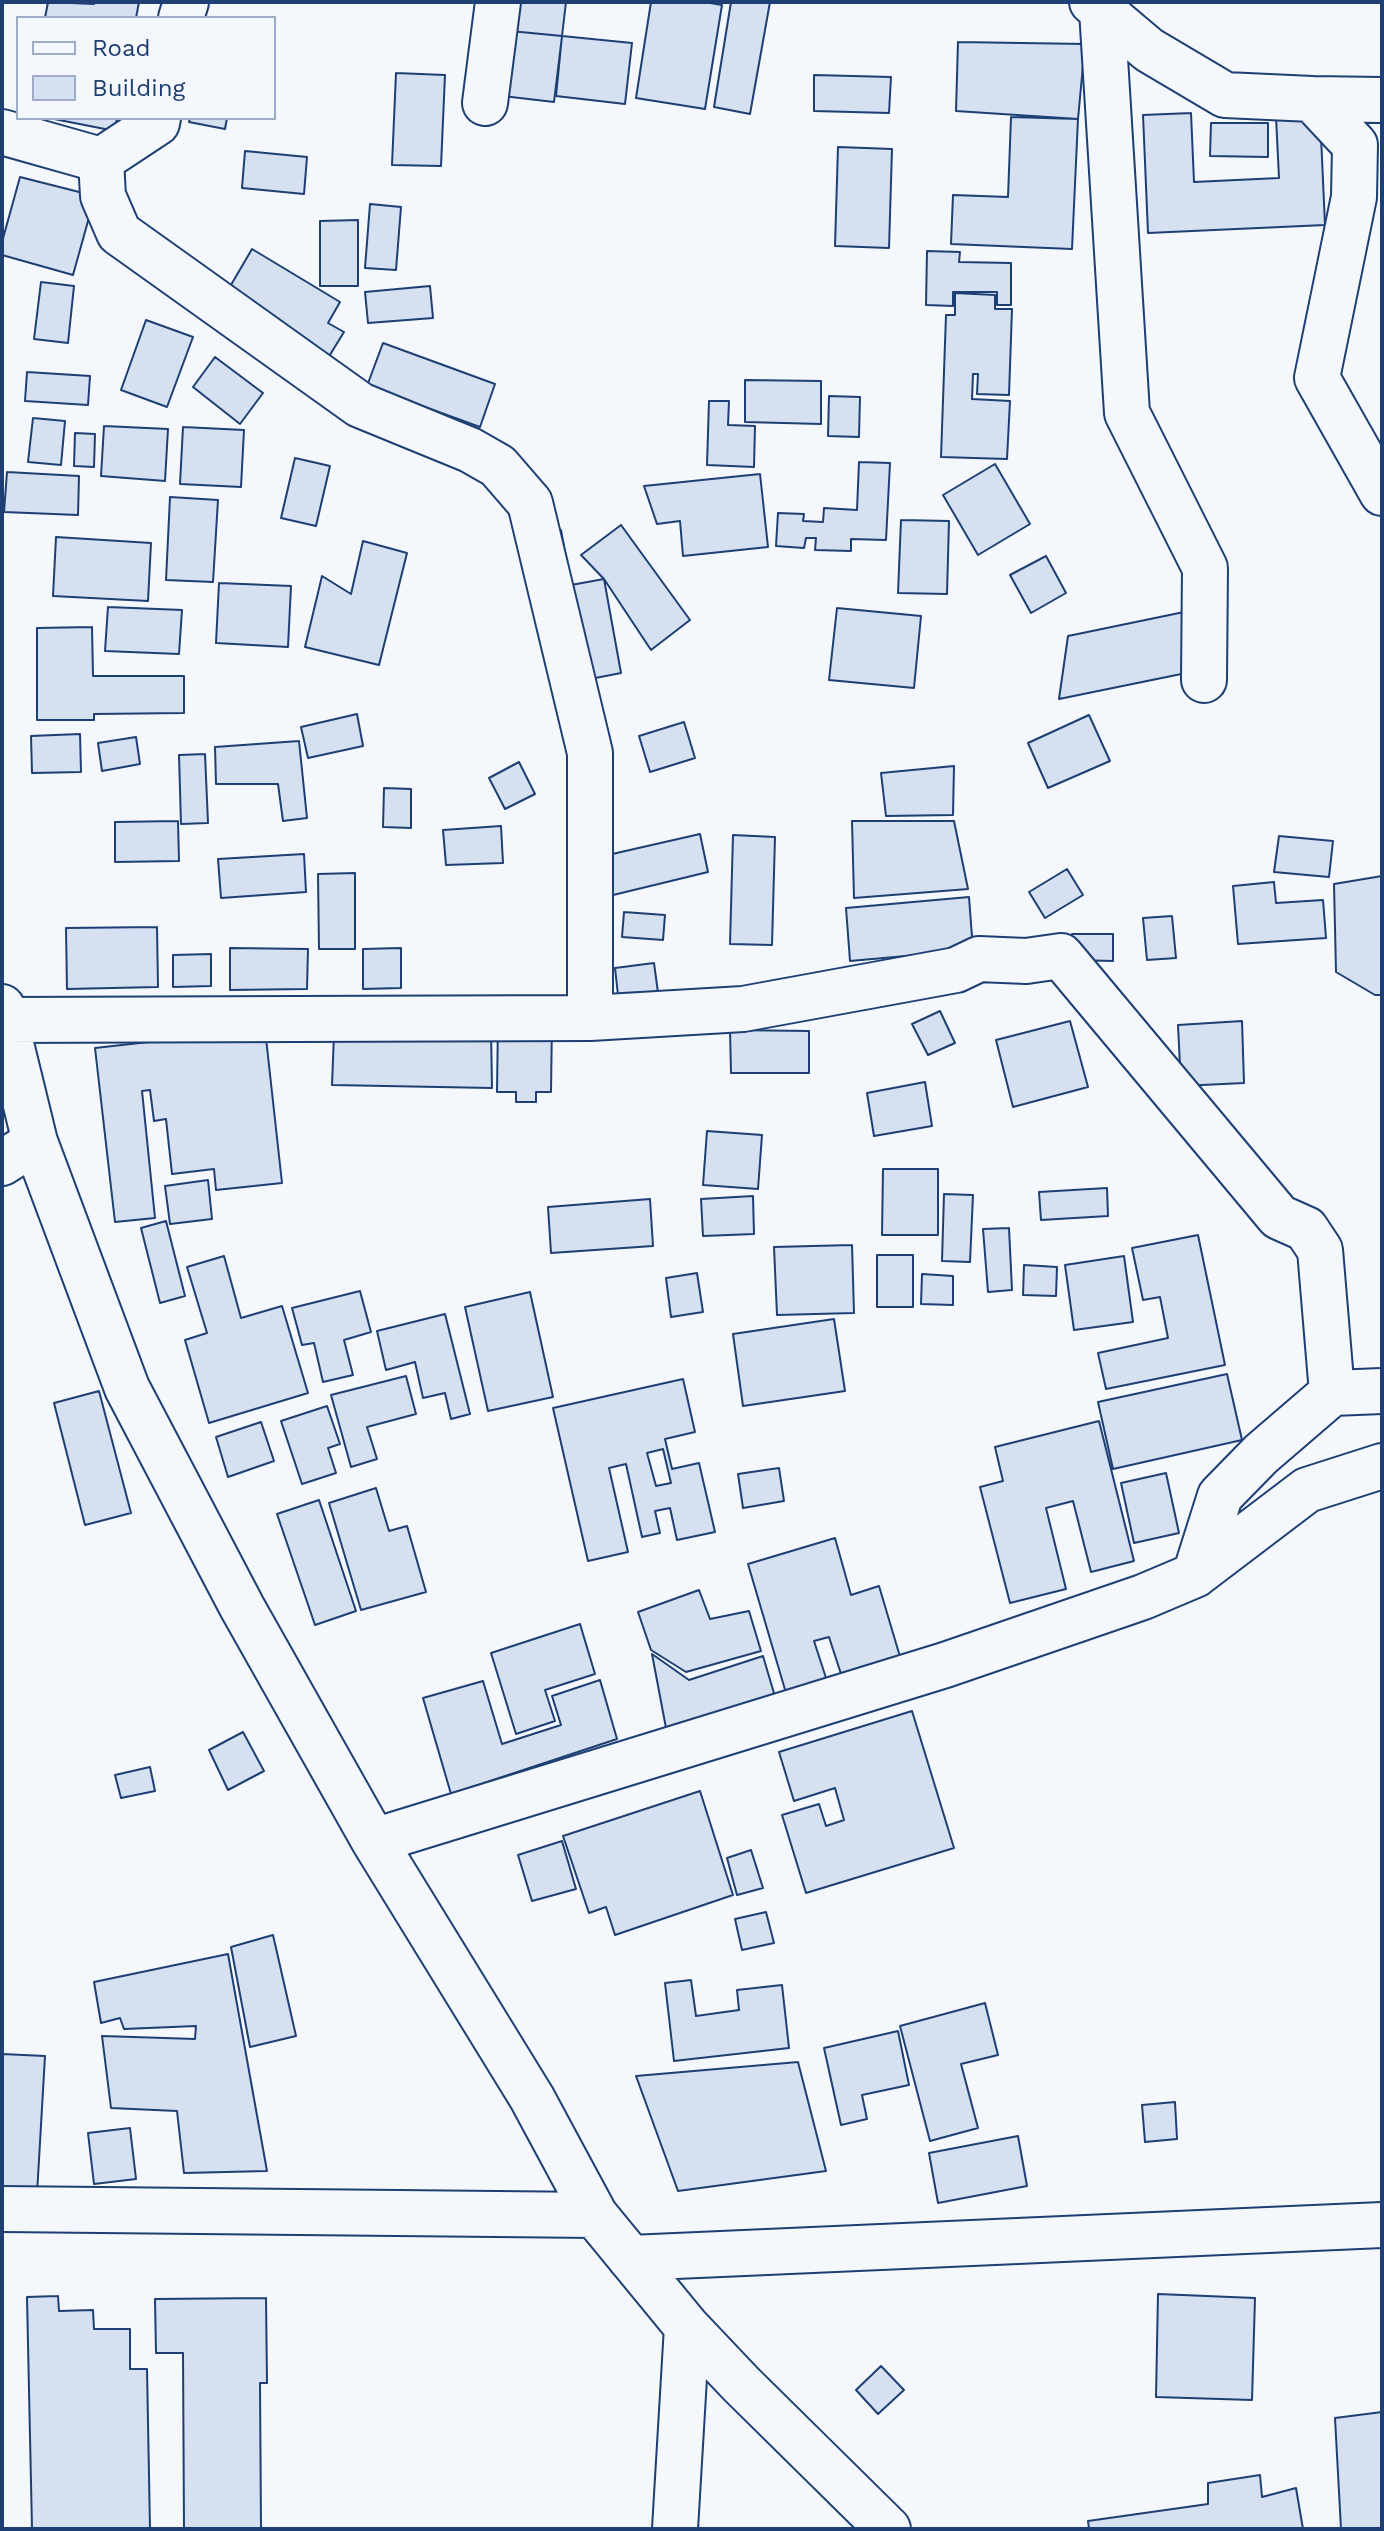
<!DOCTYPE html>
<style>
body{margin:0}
#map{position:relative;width:1384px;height:2531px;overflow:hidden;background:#f4f7fb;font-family:"Work Sans",sans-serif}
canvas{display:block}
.frame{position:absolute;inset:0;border:4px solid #1d3f73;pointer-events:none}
.legend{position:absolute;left:16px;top:16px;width:260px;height:104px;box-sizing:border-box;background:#f4f7fb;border:2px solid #9eadc5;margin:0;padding:10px 14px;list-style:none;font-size:24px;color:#1d3f73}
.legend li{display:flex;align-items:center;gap:16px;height:40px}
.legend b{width:40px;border:2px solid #9eadc5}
</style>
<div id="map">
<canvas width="1384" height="2531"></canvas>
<div class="frame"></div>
<ul class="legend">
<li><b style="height:10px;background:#f4f7fb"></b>Road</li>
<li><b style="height:22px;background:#d5e0f0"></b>Building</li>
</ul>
</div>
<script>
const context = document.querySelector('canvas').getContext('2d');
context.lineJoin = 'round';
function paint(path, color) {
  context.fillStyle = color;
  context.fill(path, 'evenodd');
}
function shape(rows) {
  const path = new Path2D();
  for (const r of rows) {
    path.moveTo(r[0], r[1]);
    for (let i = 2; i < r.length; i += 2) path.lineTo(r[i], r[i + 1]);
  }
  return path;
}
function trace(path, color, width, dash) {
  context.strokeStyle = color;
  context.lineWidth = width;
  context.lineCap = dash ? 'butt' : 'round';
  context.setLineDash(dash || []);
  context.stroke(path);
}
const building = shape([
 [48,2,94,4,94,2,139,2,136,18,45,18,48,2],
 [504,2,566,2,562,36,500,30,504,2],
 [651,2,704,2,722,5,705,109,636,98,651,2],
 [731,2,770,2,750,114,714,107,731,2],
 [500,30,562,36,554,102,494,95,500,30],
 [562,36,632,43,625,104,556,96,562,36],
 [958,42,1085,44,1078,119,956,111,958,42],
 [396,73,445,75,441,166,392,165,396,73],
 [814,75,891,77,889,113,814,111,814,75],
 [1191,113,1194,182,1279,178,1276,117,1320,114,1325,225,1148,233,1143,115,1191,113],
 [1011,117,1078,119,1072,249,951,244,953,195,1008,197,1011,117],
 [49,118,117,118,115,131,49,118],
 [190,118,227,118,225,129,189,122,190,118],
 [1211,123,1268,123,1268,157,1210,156,1211,123],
 [838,147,892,149,889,248,835,246,838,147],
 [245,151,307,157,304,194,242,188,245,151],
 [20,177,95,196,73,275,2,255,2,242,20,177],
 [370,204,401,207,396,270,365,268,370,204],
 [358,220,358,286,320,286,320,221,358,220],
 [252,249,340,302,328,323,344,332,325,363,221,302,252,249],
 [927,251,960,252,959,262,1011,263,1011,305,997,305,997,292,953,292,953,306,926,305,927,251],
 [41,282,74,286,68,343,34,339,41,282],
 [430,286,433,318,368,323,365,292,430,286],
 [955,293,995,295,995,309,1012,309,1009,395,977,394,978,374,973,374,972,399,1010,401,1007,459,941,457,946,315,955,315,955,293],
 [146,320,193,337,167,407,121,390,146,320],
 [383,343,495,384,480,427,367,386,383,343],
 [215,357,263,393,240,424,193,387,215,357],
 [27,372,90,376,88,405,25,401,27,372],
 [745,380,821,381,821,424,745,422,745,380],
 [829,396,860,397,859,437,828,436,829,396],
 [709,401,729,401,728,425,755,426,754,467,707,465,709,401],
 [33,418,65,421,61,465,28,462,33,418],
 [104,426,168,429,165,481,101,476,104,426],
 [183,427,244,430,241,487,180,484,183,427],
 [75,433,95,434,94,467,74,466,75,433],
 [295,458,330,466,316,526,281,518,295,458],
 [859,462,890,463,886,540,851,539,851,551,815,550,816,538,806,538,804,548,776,546,778,513,804,514,803,521,823,522,824,508,857,510,859,462],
 [995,464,1030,524,978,555,943,495,995,464],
 [7,472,79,476,78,515,4,512,7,472],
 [760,474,768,547,683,556,680,521,657,524,644,486,760,474],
 [170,497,218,500,213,582,166,580,170,497],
 [901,520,949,521,947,594,898,593,901,520],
 [621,525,690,620,651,650,604,579,581,555,621,525],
 [561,530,571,585,604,579,621,673,575,682,546,533,561,530],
 [56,537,151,543,148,601,53,596,56,537],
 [363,541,407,553,379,665,305,647,322,576,351,594,363,541],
 [1046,556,1066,593,1031,613,1010,575,1046,556],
 [219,583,291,586,288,647,216,643,219,583],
 [108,607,182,610,179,654,105,651,108,607],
 [837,608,921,616,914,688,829,680,837,608],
 [1184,612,1196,671,1059,699,1068,636,1184,612],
 [92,627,93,676,184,676,184,713,94,714,94,720,37,720,37,628,92,627],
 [357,714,363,746,308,758,301,727,357,714],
 [1089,715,1110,761,1048,788,1028,743,1089,715],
 [684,722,695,758,650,772,639,736,684,722],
 [80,734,81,772,32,773,31,736,80,734],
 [136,737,140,764,102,771,98,743,136,737],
 [299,741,307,818,283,821,278,784,216,784,215,747,299,741],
 [205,754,208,823,181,824,179,755,205,754],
 [519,762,535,794,505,809,489,778,519,762],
 [954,766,953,815,886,816,881,773,954,766],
 [384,788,411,789,411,828,383,827,384,788],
 [178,821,179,861,115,862,115,822,178,821],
 [852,821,954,821,968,889,854,898,852,821],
 [501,826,503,863,446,865,443,830,501,826],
 [700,834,708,872,609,896,599,857,700,834],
 [733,835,775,837,772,945,730,944,733,835],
 [1279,836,1333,841,1329,877,1274,872,1279,836],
 [304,854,306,892,221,898,218,859,304,854],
 [1067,869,1083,895,1045,918,1029,892,1067,869],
 [355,873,355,949,319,949,318,874,355,873],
 [1382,876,1382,995,1375,995,1336,972,1334,884,1382,876],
 [1274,882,1276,903,1323,900,1326,938,1238,944,1233,886,1274,882],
 [969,897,973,950,850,961,846,908,969,897],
 [624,912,665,915,663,940,622,937,624,912],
 [1172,916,1176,958,1147,960,1143,918,1172,916],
 [157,927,158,987,67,989,66,928,157,927],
 [1072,934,1113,934,1113,961,1072,960,1072,934],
 [230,948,308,949,307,989,230,990,230,948],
 [401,948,401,988,363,989,363,949,401,948],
 [211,954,211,986,173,987,173,955,211,954],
 [654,963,659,1000,619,1004,615,968,654,963],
 [940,1011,955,1043,928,1055,912,1024,940,1011],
 [498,1020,552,1020,551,1092,536,1092,536,1102,516,1102,516,1092,497,1092,498,1020],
 [1070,1021,1088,1087,1013,1107,996,1040,1070,1021],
 [1242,1021,1244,1083,1181,1086,1178,1025,1242,1021],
 [265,1029,282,1183,216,1190,214,1169,172,1174,166,1119,154,1121,150,1090,142,1091,155,1218,115,1222,95,1048,265,1029],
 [491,1030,492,1088,332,1085,334,1034,491,1030],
 [730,1030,809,1031,809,1073,731,1073,730,1030],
 [925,1082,932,1126,874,1136,867,1093,925,1082],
 [707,1131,762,1135,758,1189,703,1185,707,1131],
 [883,1169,938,1169,938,1235,882,1235,883,1169],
 [208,1180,212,1219,170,1224,165,1186,208,1180],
 [1107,1188,1108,1216,1041,1220,1039,1192,1107,1188],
 [944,1194,973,1195,970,1262,942,1261,944,1194],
 [753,1196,754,1234,703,1236,701,1199,753,1196],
 [650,1199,653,1246,551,1253,548,1207,650,1199],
 [166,1221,185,1296,160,1303,141,1228,166,1221],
 [1009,1228,1012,1290,988,1292,983,1229,1009,1228],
 [1198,1235,1225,1365,1106,1389,1098,1353,1168,1338,1160,1297,1143,1300,1132,1248,1198,1235],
 [852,1245,854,1313,777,1315,774,1247,852,1245],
 [877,1255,913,1255,913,1307,877,1307,877,1255],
 [224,1256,241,1318,282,1306,308,1393,209,1423,185,1340,207,1333,187,1267,224,1256],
 [1124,1256,1133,1322,1074,1330,1065,1265,1124,1256],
 [1024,1265,1057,1267,1056,1296,1023,1295,1024,1265],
 [697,1273,703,1312,671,1317,666,1278,697,1273],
 [922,1274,953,1276,953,1305,921,1304,922,1274],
 [360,1291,371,1332,344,1340,353,1375,323,1382,314,1343,302,1345,292,1308,360,1291],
 [530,1292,553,1397,488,1411,465,1307,530,1292],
 [445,1314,470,1414,451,1419,445,1393,423,1398,415,1362,386,1370,377,1331,445,1314],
 [834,1319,845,1391,743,1406,733,1334,834,1319],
 [1227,1374,1242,1440,1113,1469,1098,1402,1227,1374],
 [406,1376,416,1414,367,1427,377,1459,351,1467,331,1395,406,1376],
 [683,1379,695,1432,665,1439,672,1469,699,1463,715,1532,677,1540,670,1508,655,1511,660,1533,642,1537,626,1464,609,1468,628,1552,588,1561,553,1408,683,1379],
 [663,1449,671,1483,656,1486,647,1453,663,1449],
 [99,1391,131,1513,85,1525,54,1403,99,1391],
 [327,1406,340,1444,328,1448,336,1473,302,1484,281,1421,327,1406],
 [1099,1421,1134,1561,1091,1572,1073,1501,1046,1508,1066,1589,1010,1603,980,1487,1003,1481,995,1447,1099,1421],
 [261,1422,274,1461,228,1477,216,1437,261,1422],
 [779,1468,784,1501,743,1508,738,1474,779,1468],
 [1166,1473,1179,1533,1134,1543,1121,1483,1166,1473],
 [376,1488,389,1531,407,1526,426,1592,361,1610,329,1503,376,1488],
 [319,1500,356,1611,315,1625,277,1514,319,1500],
 [835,1538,851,1595,879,1586,901,1660,842,1677,829,1637,814,1641,827,1681,786,1693,748,1564,835,1538],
 [699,1590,710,1619,749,1611,761,1651,686,1672,651,1650,638,1612,699,1590],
 [580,1624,595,1674,545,1690,555,1721,516,1734,491,1653,580,1624],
 [652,1654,689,1680,763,1656,776,1700,666,1728,652,1654],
 [600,1680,617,1739,451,1794,423,1698,483,1681,502,1744,561,1725,552,1696,600,1680],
 [912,1711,954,1848,806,1893,782,1815,819,1804,826,1826,844,1820,835,1788,794,1801,779,1752,912,1711],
 [243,1732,264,1771,228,1790,209,1750,243,1732],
 [150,1767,155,1791,121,1798,115,1775,150,1767],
 [700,1791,733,1895,615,1935,606,1907,589,1913,563,1836,700,1791],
 [562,1841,576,1889,532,1901,518,1855,562,1841],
 [751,1850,763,1888,737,1895,727,1858,751,1850],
 [766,1912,774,1943,742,1950,735,1919,766,1912],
 [273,1935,296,2036,250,2047,231,1947,273,1935],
 [228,1954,267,2171,184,2173,177,2111,111,2108,102,2036,195,2039,196,2026,124,2029,120,2018,101,2023,94,1982,228,1954],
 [691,1980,696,2016,739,2010,737,1990,782,1985,789,2048,674,2061,665,1983,691,1980],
 [985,2003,998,2055,961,2064,978,2128,930,2141,900,2026,985,2003],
 [898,2031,909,2085,862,2095,867,2119,841,2125,824,2048,898,2031],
 [2,2054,45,2056,37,2194,2,2192,2,2054],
 [798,2062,826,2171,678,2191,636,2076,798,2062],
 [1175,2102,1177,2139,1145,2142,1142,2105,1175,2102],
 [130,2128,136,2179,94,2184,88,2133,130,2128],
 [1018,2136,1027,2186,938,2203,929,2153,1018,2136],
 [1158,2294,1255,2298,1252,2400,1156,2397,1158,2294],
 [58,2296,59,2311,93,2310,94,2329,130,2329,130,2369,147,2369,150,2529,32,2529,27,2297,58,2296],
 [266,2298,267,2383,260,2383,261,2529,184,2529,183,2353,156,2353,155,2299,266,2298],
 [881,2366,904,2390,878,2414,856,2390,881,2366],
 [1382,2412,1382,2529,1341,2529,1335,2418,1382,2412],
 [1260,2475,1262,2497,1296,2488,1303,2529,1089,2529,1088,2521,1208,2504,1208,2483,1260,2475]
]);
paint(building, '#d5e0f0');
trace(building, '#1d3f73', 2);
const minor = shape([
 [1092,2,1149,50,1225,95,1312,99,1355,145,1354,197,1317,378,1382,493],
 [1102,10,1127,413,1205,568,1204,680],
 [181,18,186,2],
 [1312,99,1382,100],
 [485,103,498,2],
 [2,132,101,160,157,123,158,118],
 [101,160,103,196,119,233,360,405,470,450,498,466,530,503,590,753,590,1018],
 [2,1007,35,1142,127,1388,242,1607,374,1841,532,2098,595,2215,687,2327,741,2384,888,2529],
 [4,1020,590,1018,743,1009,956,970,979,959,1026,961,1061,956,1279,1217,1306,1229,1320,1250,1332,1393],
 [2,1163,35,1142],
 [1195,1575,1307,1490,1382,1466],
 [374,1841,945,1665,1143,1597,1195,1575,1220,1496,1261,1454,1332,1393,1382,1391],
 [2,2209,595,2215],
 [630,2258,1382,2225],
 [675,2529,687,2327]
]);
trace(minor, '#1d3f73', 48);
trace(minor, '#f4f7fb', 44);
</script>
